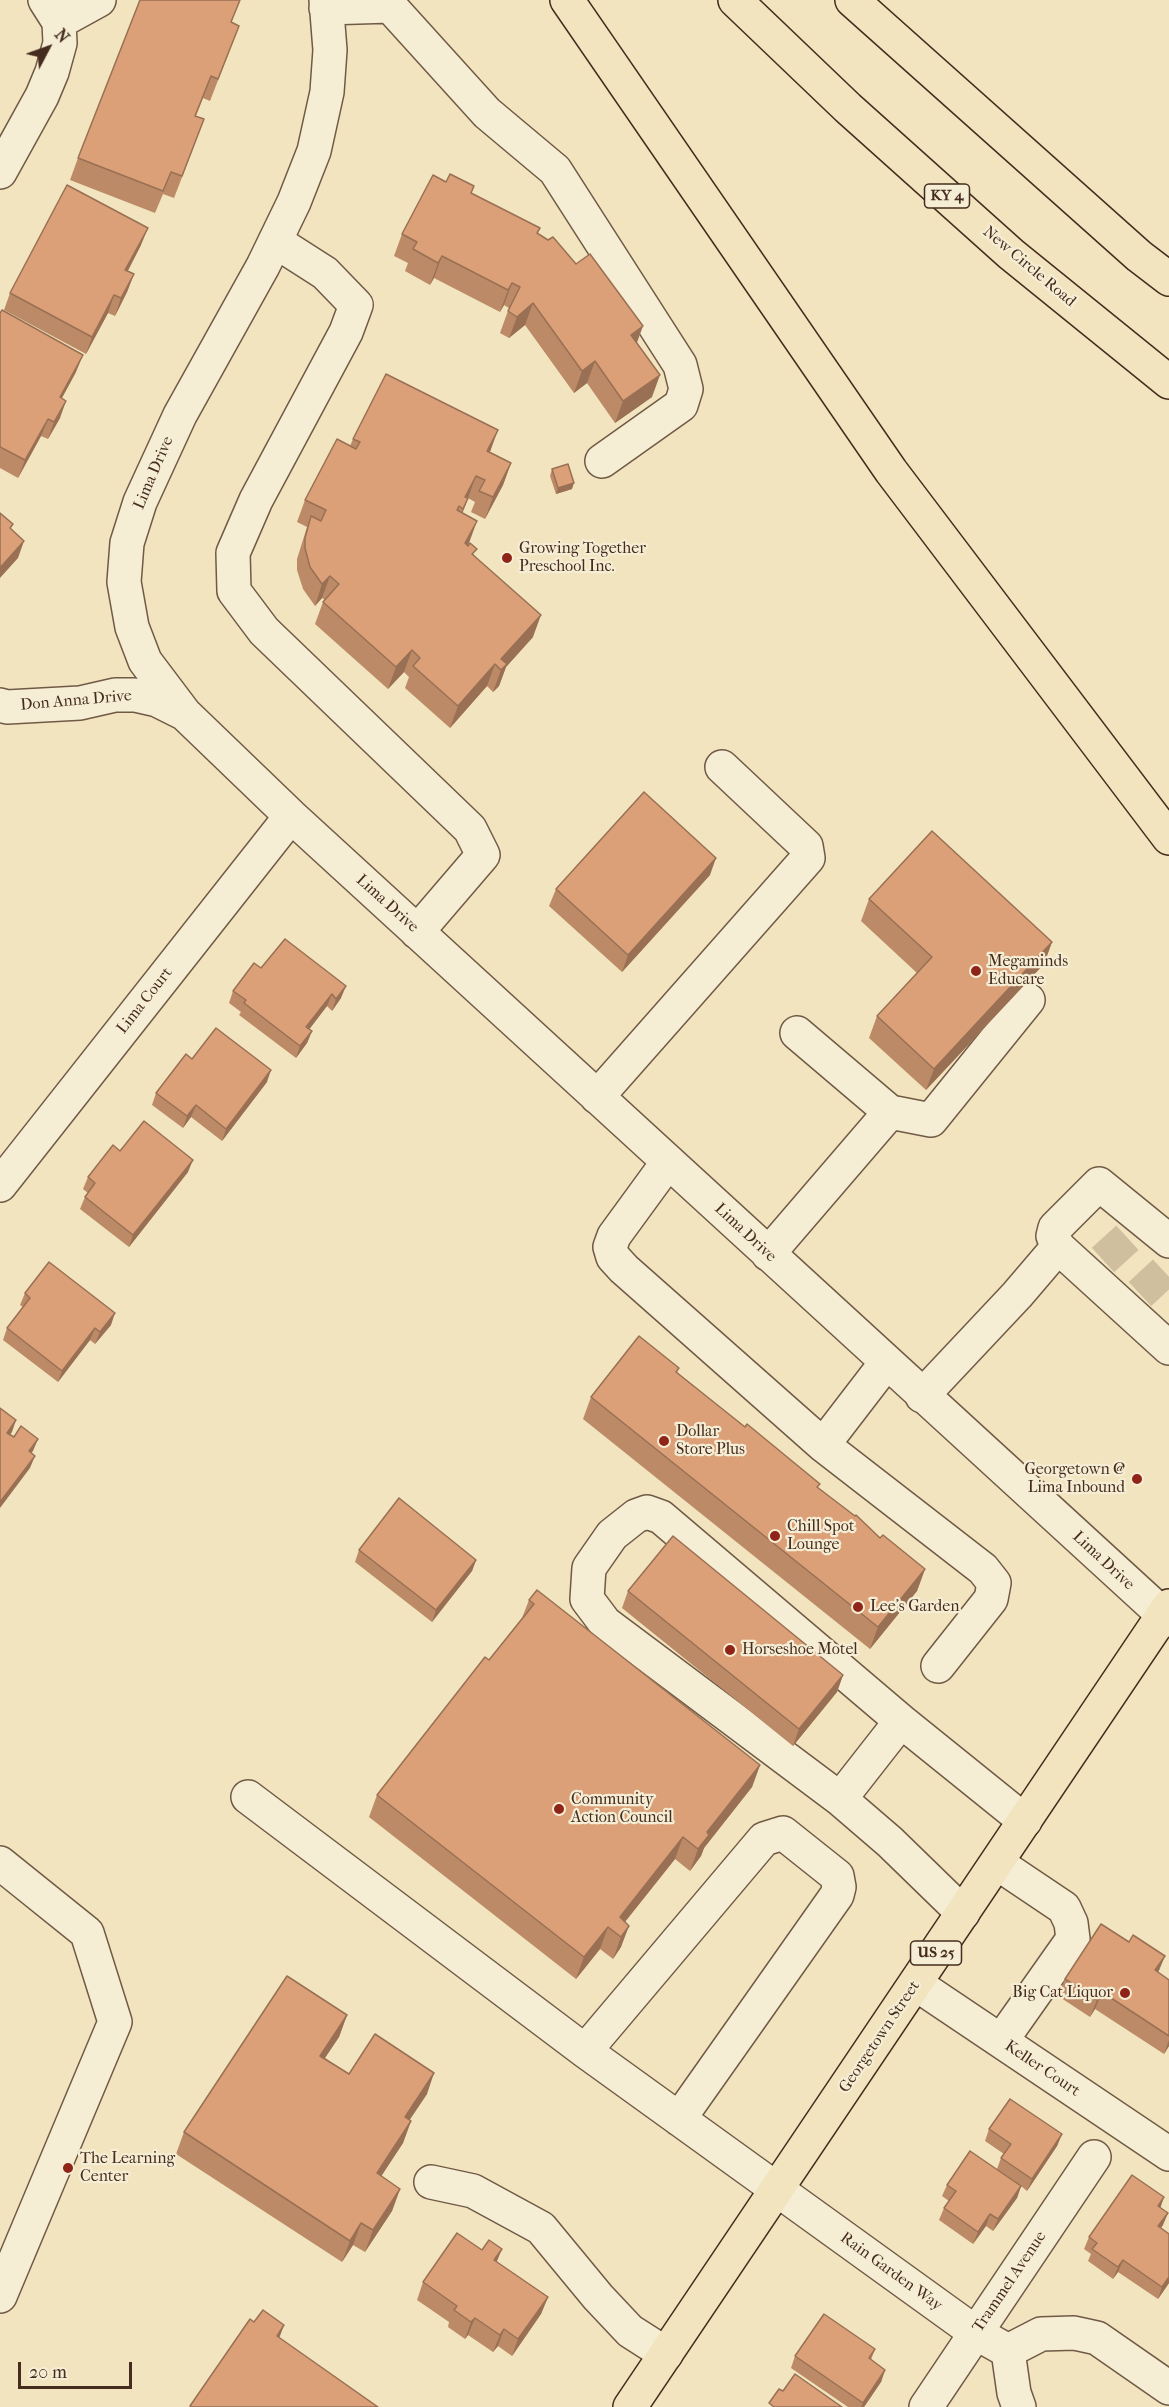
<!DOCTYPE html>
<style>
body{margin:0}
#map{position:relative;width:1169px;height:2407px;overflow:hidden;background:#f1e4be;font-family:"IM FELL French Canon",serif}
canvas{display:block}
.north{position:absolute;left:18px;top:18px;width:60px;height:60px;-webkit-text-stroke:4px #f6edd5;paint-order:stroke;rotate:49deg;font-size:16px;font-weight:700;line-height:24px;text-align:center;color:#452c1e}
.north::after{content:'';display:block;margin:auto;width:21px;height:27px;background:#452c1e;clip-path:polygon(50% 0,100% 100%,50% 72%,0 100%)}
.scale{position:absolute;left:18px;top:2362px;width:114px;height:27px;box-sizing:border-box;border:3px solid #452c1e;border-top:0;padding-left:8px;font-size:18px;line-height:21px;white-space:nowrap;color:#452c1e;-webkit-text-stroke:4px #f6edd5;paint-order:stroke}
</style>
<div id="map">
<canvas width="1169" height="2407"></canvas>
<div class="north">N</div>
<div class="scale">20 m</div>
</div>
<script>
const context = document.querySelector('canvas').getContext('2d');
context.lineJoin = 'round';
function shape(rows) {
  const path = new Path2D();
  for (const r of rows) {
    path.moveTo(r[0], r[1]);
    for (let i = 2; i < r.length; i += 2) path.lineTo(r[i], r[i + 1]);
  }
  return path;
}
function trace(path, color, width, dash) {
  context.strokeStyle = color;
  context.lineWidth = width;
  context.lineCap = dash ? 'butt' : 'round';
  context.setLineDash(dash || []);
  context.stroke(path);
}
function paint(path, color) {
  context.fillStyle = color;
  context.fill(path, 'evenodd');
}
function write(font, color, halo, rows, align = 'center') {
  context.font = font + ' "IM FELL French Canon",serif';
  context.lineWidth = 4.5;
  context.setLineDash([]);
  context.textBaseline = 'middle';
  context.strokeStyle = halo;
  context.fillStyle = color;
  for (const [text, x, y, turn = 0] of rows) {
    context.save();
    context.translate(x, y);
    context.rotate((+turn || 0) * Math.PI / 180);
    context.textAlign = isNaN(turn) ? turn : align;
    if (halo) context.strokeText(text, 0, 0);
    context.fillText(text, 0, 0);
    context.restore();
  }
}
trace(shape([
 [1103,1260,1137,1229],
 [1140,1294,1169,1267]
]), '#cfbf9e', 33, [33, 16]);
const minor = shape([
 [326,0,330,50,327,92,314,151,294,202,263,266,180,415,140,502,127,543,124,582,132,627,145,661,185,714,291,816,1169,1620],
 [326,8,390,6,487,113,555,170,680,365,686,389,681,405,602,461],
 [59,22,99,0],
 [0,172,42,96,52,72,60,43,59,22,45,0],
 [275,241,325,273,356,305,346,332,256,500,233,553,234,591,264,631,470,829,483,855,417,932],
 [0,705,7,707,80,703,115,695,135,695,157,700,185,714],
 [597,1097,808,858,806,846,722,767],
 [890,1112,931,1120,1028,1000],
 [668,1162,614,1236,610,1247,613,1257,624,1269,823,1445],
 [0,1185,291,816],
 [1058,1247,1053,1236,1055,1228,1099,1184,1169,1241],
 [768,1254,890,1112,797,1033],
 [886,1363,823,1445,983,1569,994,1583,991,1599,938,1666],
 [922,1396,1017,1295,1058,1247,1169,1348],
 [248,1797,585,2051,976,2333,1008,2351],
 [840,1799,605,1623,587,1599,589,1568,612,1535,636,1516,647,1512,661,1517,901,1721],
 [0,1863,87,1933,115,2022,0,2296],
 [997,1863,1064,1908,1071,1923,1073,1939,1001,2041],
 [963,1913,890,1842,840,1799,901,1721,1025,1821],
 [916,1984,1169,2154],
 [585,2051,764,1839,783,1833,837,1876,839,1887,837,1895,679,2119],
 [431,2182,473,2191,541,2228,598,2297,630,2331,666,2354],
 [1008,2351,1041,2334,1074,2333,1097,2338,1169,2388],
 [1008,2351,1014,2393,1019,2407],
 [926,2407,1094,2157]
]);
const major = shape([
 [630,2407,1169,1606]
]);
const highway = shape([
 [567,0,891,471,1169,838],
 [735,0,848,108,1011,254,1169,382],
 [852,0,1139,256,1169,279]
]);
trace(minor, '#705a46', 36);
trace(major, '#452c1e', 36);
trace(highway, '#452c1e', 36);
trace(minor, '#f6edd5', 33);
trace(major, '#f1e4be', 33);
trace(highway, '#f1e4be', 33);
paint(shape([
 [232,23,231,47,210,101,203,98,196,116,196,141,174,198,163,194,155,213,70,180,78,158],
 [446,182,472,193,538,233,637,343,652,397,615,423,587,383,574,393,525,325,509,338,500,333,509,308,504,305,500,312,434,278,430,285,405,271,408,263,394,256,402,234],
 [141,245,128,271,134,274,127,292,115,316,108,313,86,354,4,310,10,293],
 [0,313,76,372,62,398,60,418,48,439,41,436,18,478,0,468],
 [353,439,490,452,511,463,503,485,485,519,471,512,475,502,468,498,462,513,467,545,533,637,506,667,499,686,493,692,487,686,450,728,405,688,409,677,404,672,388,689,315,624,323,602,325,600,322,598,315,606,303,589,297,570,297,559,307,527,297,522,305,500,350,446],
 [552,469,572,489,556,494,550,476],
 [710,875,622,972,549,906,556,889],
 [869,899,1052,942,1044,964,926,1090,869,1038,877,1016,917,973,861,921],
 [261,968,341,998,332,1011,327,1006,309,1029,312,1031,307,1043,296,1058,239,1015,241,1012,229,1003,233,991],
 [192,1059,267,1082,222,1141,191,1117,183,1128,152,1105,156,1093],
 [120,1151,188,1172,129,1247,80,1209,85,1197,88,1193,83,1189,88,1177],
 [25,1293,111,1325,95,1344,90,1340,58,1382,3,1340,7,1328,23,1307,20,1305],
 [679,1368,677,1372,880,1538,925,1569,917,1591,870,1649,583,1419,591,1397],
 [359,1550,476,1560,472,1571,432,1622,355,1562],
 [628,1591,843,1675,837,1692,793,1746,622,1608],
 [529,1600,760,1765,752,1787,704,1848,701,1856,690,1871,675,1859,625,1922,621,1947,613,1959,600,1949,576,1979,369,1817,377,1795,489,1660,522,1618],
 [1158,1973,1169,1980,1169,2046,1164,2054,1095,2009,1090,2017,1058,1996,1065,1979],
 [347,2015,339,2037,325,2058,349,2074,427,2094,409,2120,411,2121,403,2143,381,2176,400,2189,392,2211,365,2252,353,2245,342,2262,176,2154,184,2132],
 [989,2129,1062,2134,1057,2146,1027,2191,1021,2186,1017,2198,993,2231,986,2226,973,2244,939,2220,944,2208,949,2201,942,2196,947,2185,997,2169,1001,2158,1004,2154,985,2141],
 [1160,2208,1163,2225,1161,2228,1169,2283,1158,2299,1118,2272,1113,2279,1088,2261,1091,2254,1084,2249,1089,2237],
 [497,2262,548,2297,541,2314,512,2356,498,2346,493,2352,468,2335,465,2339,448,2327,449,2322,417,2300,423,2282],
 [875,2349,871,2360,885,2370,881,2382,864,2407,848,2407,791,2368,795,2356]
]), '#bc8a67');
paint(shape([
 [148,228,141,245,119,287,125,270],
 [442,256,434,278,430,285,438,263],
 [134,274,127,292,115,316,121,298],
 [512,283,504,305,500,312,508,290],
 [114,295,108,313,86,354,92,337],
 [533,303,525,325,509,338,517,317],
 [643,326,635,348,631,335],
 [83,355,76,372,53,414,60,397],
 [595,361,587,383,574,393,582,371],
 [660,375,652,397,615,423,623,401],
 [66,401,60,418,48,439,54,422],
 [48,419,41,436,18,478,25,460],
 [498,430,490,452,487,451],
 [511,463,503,485,485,519,493,497],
 [476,476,460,520,455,531,463,509,465,497],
 [574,483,572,489,556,494,558,488],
 [477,521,469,543,457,565,465,543],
 [24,541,18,558,0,578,0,568],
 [330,576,322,598,315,606,322,584],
 [541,615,533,637,506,667,499,686,493,692,501,670,501,659],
 [412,650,404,672,388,689,396,667],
 [495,664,487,686,450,728,458,706],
 [716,858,710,875,622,972,628,955],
 [1052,942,1044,964,926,1090,934,1069],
 [346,986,341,998,332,1011,336,999],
 [332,994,327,1006,302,1039,306,1027],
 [312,1031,307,1043,296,1058,300,1046],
 [271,1070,267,1082,222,1141,226,1129],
 [196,1105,191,1117,183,1128,187,1116],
 [193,1160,188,1172,129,1247,133,1235],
 [115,1313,111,1325,95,1344,100,1332],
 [95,1328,90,1340,58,1382,62,1371],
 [16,1420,12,1432,3,1445,7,1433],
 [38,1439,33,1451,24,1463,29,1451],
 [35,1456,30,1468,0,1508,0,1502],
 [476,1560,472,1571,432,1622,436,1610],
 [925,1569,917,1591,870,1649,878,1627],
 [843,1675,837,1692,793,1746,799,1729],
 [760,1765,752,1787,704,1848,701,1856,690,1871,698,1849,707,1832],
 [683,1837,675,1859,616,1933,620,1917],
 [629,1926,621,1947,613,1959,621,1937],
 [608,1927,600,1949,576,1979,584,1957],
 [1165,1956,1158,1973,1155,1970],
 [1102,1992,1095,2009,1090,2017,1097,2000],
 [347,2015,339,2037,312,2077,320,2056],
 [1169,2040,1169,2046,1164,2054],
 [434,2073,427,2094,397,2139,405,2117],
 [411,2121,403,2143,369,2195,377,2173],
 [1062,2134,1057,2146,1027,2191,1032,2179],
 [1021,2186,1017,2198,993,2231,998,2219],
 [400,2189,392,2211,365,2252,373,2230],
 [1164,2197,1160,2209,1158,2206],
 [1168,2213,1163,2225,1153,2238,1158,2226],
 [990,2214,986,2226,973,2244,978,2232],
 [361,2223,353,2245,342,2262,350,2241],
 [502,2249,495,2266,494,2260],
 [1123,2260,1118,2272,1113,2279,1118,2267],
 [1169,2277,1169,2283,1158,2299,1162,2287],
 [548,2297,541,2314,512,2356,518,2339],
 [475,2318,468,2335,465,2339,471,2322],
 [284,2325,276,2347,277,2336],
 [504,2329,498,2346,493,2352,500,2335],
 [885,2370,881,2382,864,2407,861,2407,863,2403]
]), '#997054');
const building = shape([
 [140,0,240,0,231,22,239,26,218,79,211,76,195,116,204,119,182,176,171,172,163,191,78,158,140,0],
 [450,174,474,186,471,193,540,228,537,233,548,240,553,237,576,264,590,254,643,326,631,335,660,375,623,401,595,361,582,371,533,303,517,317,508,311,520,287,512,283,508,290,442,256,438,263,413,249,417,242,402,234,433,175,446,182,450,174],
 [67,185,148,228,125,270,134,274,121,298,114,295,92,337,10,293,67,185],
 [2,310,83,355,60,397,66,401,54,422,48,419,25,460,0,447,0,313,2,310],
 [386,374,498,430,487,451,511,463,493,497,479,491,485,480,476,476,465,497,468,498,463,509,459,506,457,510,477,521,465,543,468,546,470,543,477,549,472,554,541,615,501,659,507,664,501,670,495,664,458,706,413,666,420,658,412,650,396,667,323,602,339,584,330,576,322,584,310,567,305,548,305,538,311,516,321,521,326,510,305,500,337,439,356,449,360,442,353,439,386,374],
 [568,464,574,483,558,488,552,469,568,464],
 [0,513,13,524,10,528,24,541,0,568,0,513],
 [644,792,716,858,628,955,556,889,644,792],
 [932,831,1052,942,934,1069,877,1016,932,957,869,899,932,831],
 [285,939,346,986,336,999,332,994,306,1027,312,1031,300,1046,244,1003,246,1000,233,991,254,963,261,968,285,939],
 [216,1028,271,1070,226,1129,196,1105,187,1116,156,1093,186,1054,192,1059,216,1028],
 [144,1121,193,1160,133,1235,85,1197,95,1183,88,1177,113,1145,120,1151,144,1121],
 [49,1262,115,1313,100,1332,95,1328,62,1371,7,1328,30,1298,25,1293,49,1262],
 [639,1336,679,1368,676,1372,745,1427,747,1424,820,1484,817,1487,855,1516,856,1515,880,1538,883,1535,925,1569,878,1627,591,1397,639,1336],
 [0,1408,16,1420,7,1433,14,1437,21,1426,38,1439,29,1451,35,1456,0,1502,0,1408],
 [399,1498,476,1560,436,1610,359,1550,399,1498],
 [673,1536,843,1675,799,1729,628,1591,673,1536],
 [537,1590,760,1765,707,1832,709,1835,698,1849,683,1837,620,1917,629,1926,621,1937,608,1927,584,1957,377,1795,485,1657,489,1660,534,1604,529,1600,537,1590],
 [1101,1924,1129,1942,1133,1935,1165,1956,1155,1970,1169,1980,1169,2036,1102,1992,1097,2000,1065,1979,1101,1924],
 [287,1976,347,2015,320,2056,349,2074,375,2034,434,2073,405,2117,411,2121,377,2173,400,2189,373,2230,361,2223,350,2241,184,2132,287,1976],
 [1010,2099,1062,2134,1032,2179,1001,2158,1011,2144,989,2129,1010,2099],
 [970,2151,1021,2186,998,2219,990,2214,978,2232,944,2208,956,2191,947,2185,970,2151],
 [1132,2175,1164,2197,1158,2206,1168,2213,1158,2226,1169,2234,1169,2277,1162,2287,1123,2260,1118,2267,1092,2249,1097,2243,1089,2237,1132,2175],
 [457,2233,482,2250,489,2240,502,2249,494,2260,548,2297,518,2339,504,2329,500,2335,475,2318,471,2322,454,2310,457,2306,423,2282,457,2233],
 [263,2310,284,2325,277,2336,378,2407,192,2407,190,2406,250,2319,254,2322,263,2310],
 [824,2314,875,2349,869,2358,885,2370,863,2403,795,2356,824,2314],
 [795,2374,842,2407,774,2407,769,2403,779,2389,783,2391,795,2374]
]);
paint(building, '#dba078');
trace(building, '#997054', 1.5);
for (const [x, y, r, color] of [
 [507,558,6,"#8f2418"],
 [976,971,6,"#8f2418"],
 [664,1441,6,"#8f2418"],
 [1137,1479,6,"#8f2418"],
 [775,1536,6,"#8f2418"],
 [858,1607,6,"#8f2418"],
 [730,1650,6,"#8f2418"],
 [559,1809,6,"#8f2418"],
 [1125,1993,6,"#8f2418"],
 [68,2168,6,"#8f2418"]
]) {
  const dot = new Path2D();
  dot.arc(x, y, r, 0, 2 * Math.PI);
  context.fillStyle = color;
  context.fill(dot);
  trace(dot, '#f6edd5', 2);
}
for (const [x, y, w] of [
 [947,196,45],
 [936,1953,51]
]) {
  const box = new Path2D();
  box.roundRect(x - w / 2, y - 12, w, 24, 4.5);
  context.fillStyle = '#f6edd5';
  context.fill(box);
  trace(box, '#452c1e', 1.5);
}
write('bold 15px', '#452c1e', null, [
 ["KY 4",947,196],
 ["US 25",936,1953]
]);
write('16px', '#452c1e', '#f6edd5', [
 ["New Circle Road",1029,267,40],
 ["Lima Drive",154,473,-67],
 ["Don Anna Drive",76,701,-5],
 ["Lima Drive",387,904,42],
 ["Lima Court",145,1001,-52],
 ["Lima Drive",745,1233,43],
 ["Lima Drive",1103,1561,43],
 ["Georgetown Street",880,2037,-56],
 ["Keller Court",1042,2069,34],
 ["Rain Garden Way",891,2272,36],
 ["Trammel Avenue",1010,2282,-56]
]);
write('16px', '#452c1e', '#f6edd5', [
 ["Growing Together",519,549],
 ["Preschool Inc.",519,567],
 ["Megaminds",988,962],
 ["Educare",988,980],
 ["Dollar",676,1432],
 ["Store Plus",676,1450],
 ["Georgetown @",1125,1470,"right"],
 ["Lima Inbound",1125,1488,"right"],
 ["Chill Spot",787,1527],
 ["Lounge",787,1545],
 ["Lee's Garden",870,1607],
 ["Horseshoe Motel",742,1650],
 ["Community",571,1800],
 ["Action Council",571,1818],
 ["Big Cat Liquor",1113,1993,"right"],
 ["The Learning",80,2159],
 ["Center",80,2177]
], 'left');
</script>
